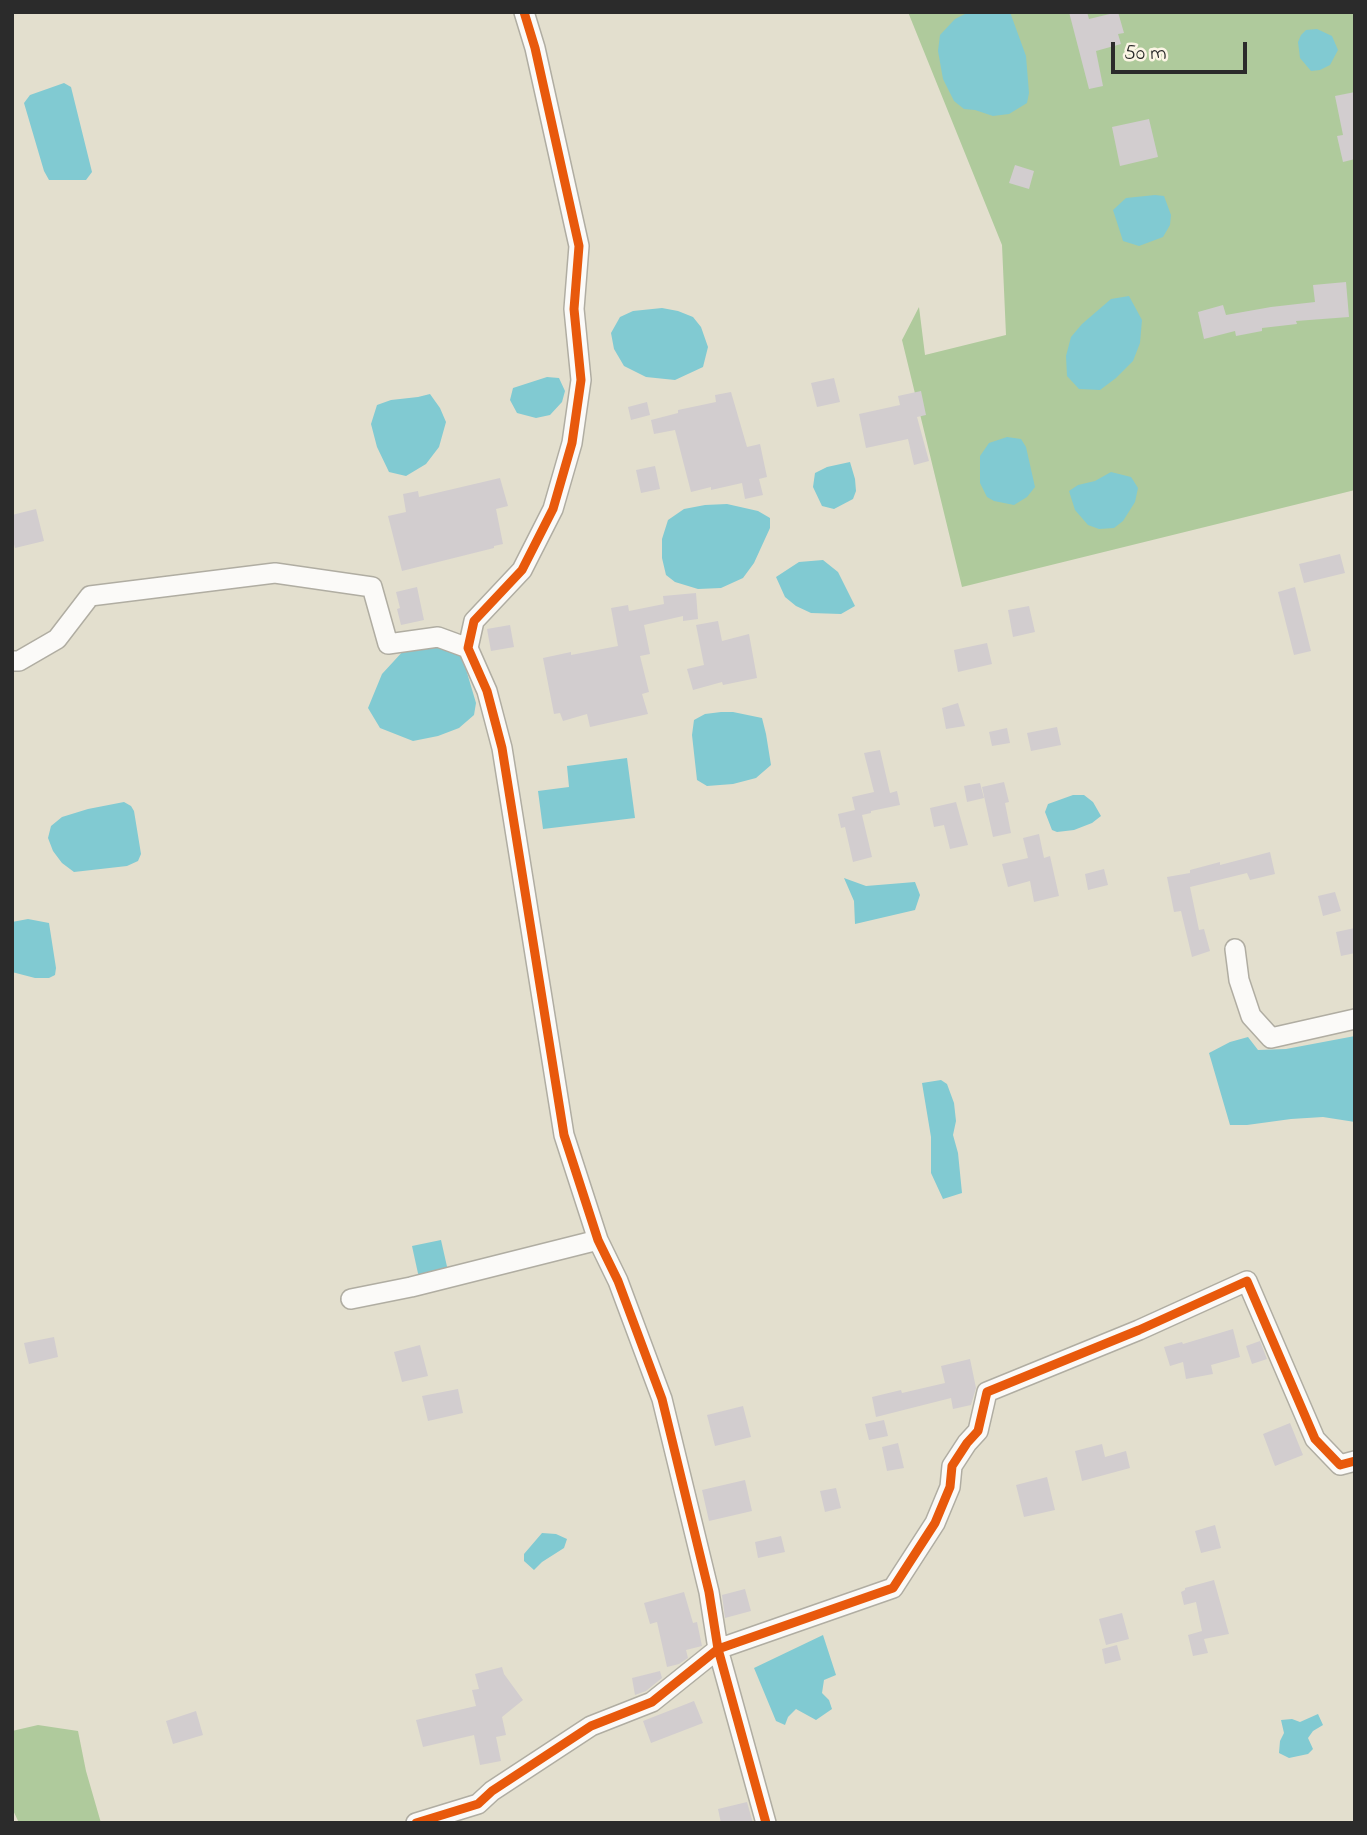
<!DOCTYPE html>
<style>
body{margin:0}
#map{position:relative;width:1367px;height:1835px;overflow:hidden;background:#e3dfce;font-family:"Indie Flower",sans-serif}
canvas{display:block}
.frame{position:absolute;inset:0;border:14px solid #2b2b2b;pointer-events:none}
.scale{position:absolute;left:1111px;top:42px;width:136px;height:32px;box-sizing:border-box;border:4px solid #2b2b2b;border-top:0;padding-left:9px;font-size:21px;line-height:24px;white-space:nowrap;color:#2b2b2b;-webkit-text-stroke:5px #fcf5e5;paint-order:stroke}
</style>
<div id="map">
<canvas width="1367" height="1835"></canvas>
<div class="frame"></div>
<div class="scale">50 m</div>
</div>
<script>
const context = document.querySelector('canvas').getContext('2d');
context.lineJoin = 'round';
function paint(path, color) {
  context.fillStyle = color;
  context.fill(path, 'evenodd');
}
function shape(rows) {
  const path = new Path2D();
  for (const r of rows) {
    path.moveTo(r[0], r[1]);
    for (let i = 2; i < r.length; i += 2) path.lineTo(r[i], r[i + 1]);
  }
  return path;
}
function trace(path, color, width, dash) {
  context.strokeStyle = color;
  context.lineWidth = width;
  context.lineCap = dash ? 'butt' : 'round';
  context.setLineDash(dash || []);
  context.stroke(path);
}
paint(shape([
 [908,12,1355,12,1355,490,962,587,902,340,919,307,925,355,1006,335,1002,245],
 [38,1725,78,1731,86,1771,101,1823,19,1823,12,1808,12,1731]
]), '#afca9c');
paint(shape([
 [969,12,1010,12,1026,56,1029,93,1027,103,1009,114,993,116,975,110,964,109,954,101,943,79,938,51,940,35,955,19],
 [1317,29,1332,36,1338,50,1330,65,1320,70,1311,71,1300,58,1298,42,1301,35,1306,30],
 [64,83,71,87,92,172,86,180,49,180,44,171,24,103,30,95],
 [1155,195,1164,196,1171,215,1170,225,1163,237,1139,246,1123,241,1113,210,1126,198],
 [1129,296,1142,320,1140,343,1133,361,1116,378,1100,390,1079,389,1067,376,1066,356,1071,337,1082,324,1111,299],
 [662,308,678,311,693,317,701,327,708,347,703,367,675,380,646,377,624,366,614,349,611,333,620,317,633,311],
 [547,377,559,378,565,391,562,402,550,415,536,418,517,413,510,400,513,388],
 [430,394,440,408,446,422,439,447,426,464,406,476,389,472,377,447,371,424,377,405,391,400,418,397],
 [1007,437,1021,439,1026,447,1035,487,1027,497,1014,505,994,501,987,497,980,483,980,456,989,443],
 [850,462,855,479,856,491,853,499,834,509,822,506,813,487,815,473,827,467],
 [1111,472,1131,477,1133,480,1138,488,1135,502,1123,521,1114,528,1099,529,1088,525,1075,510,1069,491,1078,485,1095,481],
 [727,504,758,511,770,518,770,528,754,563,743,578,721,588,698,589,675,582,666,575,662,558,662,539,668,520,684,509,705,505],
 [823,560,838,572,855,606,841,614,811,613,796,606,785,597,776,577,799,562],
 [435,646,460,649,476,703,474,715,459,728,438,736,413,741,380,728,368,708,382,674,405,649],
 [721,712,733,712,762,718,766,734,771,765,756,778,733,784,707,786,697,780,692,735,694,720,705,714],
 [627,758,635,818,543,829,538,791,569,787,567,766],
 [1073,795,1084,795,1093,802,1101,816,1092,823,1074,830,1057,832,1052,830,1045,812,1048,804],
 [124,802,131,806,134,811,141,854,138,861,127,866,74,872,62,863,53,851,48,838,51,826,62,817,88,809],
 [844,878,866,886,915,882,920,895,915,910,855,924,854,901],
 [28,919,49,923,56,968,55,975,49,978,35,978,12,972,12,922],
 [1355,1036,1355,1122,1323,1117,1291,1119,1247,1125,1230,1125,1209,1053,1230,1042,1248,1037,1258,1050,1286,1049],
 [941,1080,947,1084,954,1103,956,1121,953,1135,958,1153,962,1193,943,1199,931,1173,931,1137,922,1083],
 [441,1240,448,1271,419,1278,412,1246],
 [542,1533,556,1534,567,1539,564,1548,542,1562,534,1570,524,1561,524,1554],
 [823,1635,836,1675,824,1680,822,1693,829,1700,832,1709,816,1720,796,1709,788,1717,785,1725,776,1721,754,1668],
 [1318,1714,1323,1725,1313,1731,1308,1738,1313,1749,1308,1754,1289,1758,1279,1753,1280,1741,1284,1733,1281,1720,1292,1719,1300,1722]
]), '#81cad2');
paint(shape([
 [1069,12,1087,12,1089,19,1118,12,1124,33,1118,34,1121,44,1096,51,1103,86,1089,89],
 [1355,92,1355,159,1343,162,1337,136,1343,135,1335,96],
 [1149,119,1158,157,1120,166,1112,127],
 [1015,165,1034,171,1029,189,1009,183],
 [1346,282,1349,317,1296,321,1297,324,1262,328,1262,331,1236,336,1235,331,1204,339,1198,312,1223,305,1226,315,1271,307,1315,302,1313,285],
 [834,378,840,402,817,407,811,383],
 [921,391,926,415,917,417,929,461,914,465,908,439,866,448,859,414,900,405,898,396],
 [731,392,747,447,760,444,767,477,759,479,763,495,745,499,742,483,711,490,711,487,691,492,675,430,654,434,651,420,678,413,678,410,716,402,715,395],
 [647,402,650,415,631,420,628,407],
 [655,466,660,489,641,493,636,470],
 [500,478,508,506,496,509,503,544,494,546,494,548,402,571,388,516,406,512,403,494,418,491,419,497],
 [36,509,44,541,15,548,12,536,12,515],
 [1340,554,1345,573,1304,583,1299,564],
 [417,587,424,620,401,625,397,609,400,608,396,592],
 [1295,587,1311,651,1294,655,1278,592],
 [696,593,698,619,683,621,683,616,644,625,650,654,640,656,649,692,642,694,648,714,590,727,587,714,563,721,560,713,554,714,543,658,571,652,571,655,618,646,611,608,628,605,629,611,664,604,663,596],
 [1029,606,1035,632,1013,637,1008,610],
 [718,621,722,641,749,634,757,678,723,685,722,682,693,690,687,669,704,665,696,625],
 [510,625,514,647,491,651,487,629],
 [987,643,992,664,958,672,954,650],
 [958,703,965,726,946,729,942,708],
 [1057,727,1061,745,1031,751,1027,733],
 [1007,728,1010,743,992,746,989,732],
 [880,750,890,793,897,791,900,805,871,811,871,813,862,815,872,857,853,862,845,827,841,828,838,814,855,810,852,797,874,792,864,753],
 [1004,782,1009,802,1005,803,1011,833,993,837,982,787],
 [980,783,984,798,967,802,964,786],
 [956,802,968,845,950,849,944,825,934,827,930,808],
 [1039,834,1044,858,1050,856,1059,896,1034,902,1030,881,1008,887,1002,864,1028,858,1023,838],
 [1270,852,1275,874,1250,880,1247,873,1190,887,1199,930,1204,929,1210,951,1192,957,1181,911,1174,912,1167,877,1190,873,1190,870,1220,862,1220,865],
 [1104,869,1108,885,1088,890,1085,874],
 [1335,892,1341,911,1323,916,1318,896],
 [1355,928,1355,953,1341,956,1336,932],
 [1233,1329,1240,1357,1211,1365,1213,1374,1186,1379,1183,1362,1170,1366,1164,1347,1182,1342,1183,1344],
 [54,1337,58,1357,29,1364,24,1343],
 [1260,1341,1267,1359,1252,1364,1246,1346],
 [420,1345,428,1376,402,1382,394,1352],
 [970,1359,976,1388,971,1405,953,1409,951,1398,876,1417,872,1397,901,1390,902,1393,945,1383,941,1366],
 [458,1389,463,1413,428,1421,422,1396],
 [743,1406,751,1437,715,1446,707,1415],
 [884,1420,888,1436,869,1440,865,1424],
 [1290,1423,1303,1455,1275,1466,1263,1434],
 [898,1443,904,1468,887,1471,882,1447],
 [1102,1444,1105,1457,1126,1451,1130,1468,1082,1481,1075,1451],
 [1047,1477,1055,1510,1024,1517,1016,1485],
 [745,1480,752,1511,709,1521,702,1490],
 [836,1488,841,1508,825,1512,820,1491],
 [1215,1525,1221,1548,1201,1553,1195,1531],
 [781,1536,785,1552,758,1558,755,1542],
 [1214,1580,1229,1634,1204,1639,1208,1653,1193,1656,1188,1635,1202,1631,1196,1602,1184,1605,1181,1592,1185,1590,1185,1588],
 [745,1589,751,1611,725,1618,722,1595],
 [684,1592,693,1623,697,1622,702,1646,686,1650,688,1658,679,1664,667,1667,657,1622,650,1624,644,1603],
 [1122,1613,1129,1639,1106,1645,1099,1619],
 [1117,1645,1121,1660,1105,1664,1102,1649],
 [502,1667,504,1674,523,1700,502,1717,506,1735,496,1737,501,1761,480,1765,474,1735,423,1747,416,1720,476,1706,472,1690,479,1689,475,1674],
 [660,1671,662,1678,646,1691,635,1695,632,1678],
 [694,1701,703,1723,651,1743,643,1721],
 [196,1711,203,1735,173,1744,166,1721],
 [747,1802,753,1823,721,1823,718,1809]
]), '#d2cdcf');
const street = shape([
 [12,661,19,661,57,639,90,596,275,573,372,587,388,644,438,637,468,648],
 [1235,949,1239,980,1251,1016,1271,1038,1355,1019],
 [351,1299,411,1287,598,1240],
 [416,1823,478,1804,492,1791,591,1726,652,1702,718,1649,709,1592,662,1399,618,1281,598,1240,564,1135,502,748,487,691,468,648,474,621,522,570,553,509,572,443,581,380,574,309,579,246,535,48,524,12],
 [766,1823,718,1649,893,1588,935,1523,950,1487,952,1466,967,1443,978,1431,987,1392,1139,1330,1247,1281,1315,1439,1340,1465,1355,1461]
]);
trace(street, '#b0ada2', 22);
trace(street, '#fbfaf8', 19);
trace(shape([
 [416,1823,478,1804,492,1791,591,1726,652,1702,718,1649,709,1592,662,1399,618,1281,598,1240,564,1135,502,748,487,691,468,648,474,621,522,570,553,509,572,443,581,380,574,309,579,246,535,48,524,12],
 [766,1823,718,1649,893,1588,935,1523,950,1487,952,1466,967,1443,978,1431,987,1392,1139,1330,1247,1281,1315,1439,1340,1465,1355,1461]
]), '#e8590c', 9);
</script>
